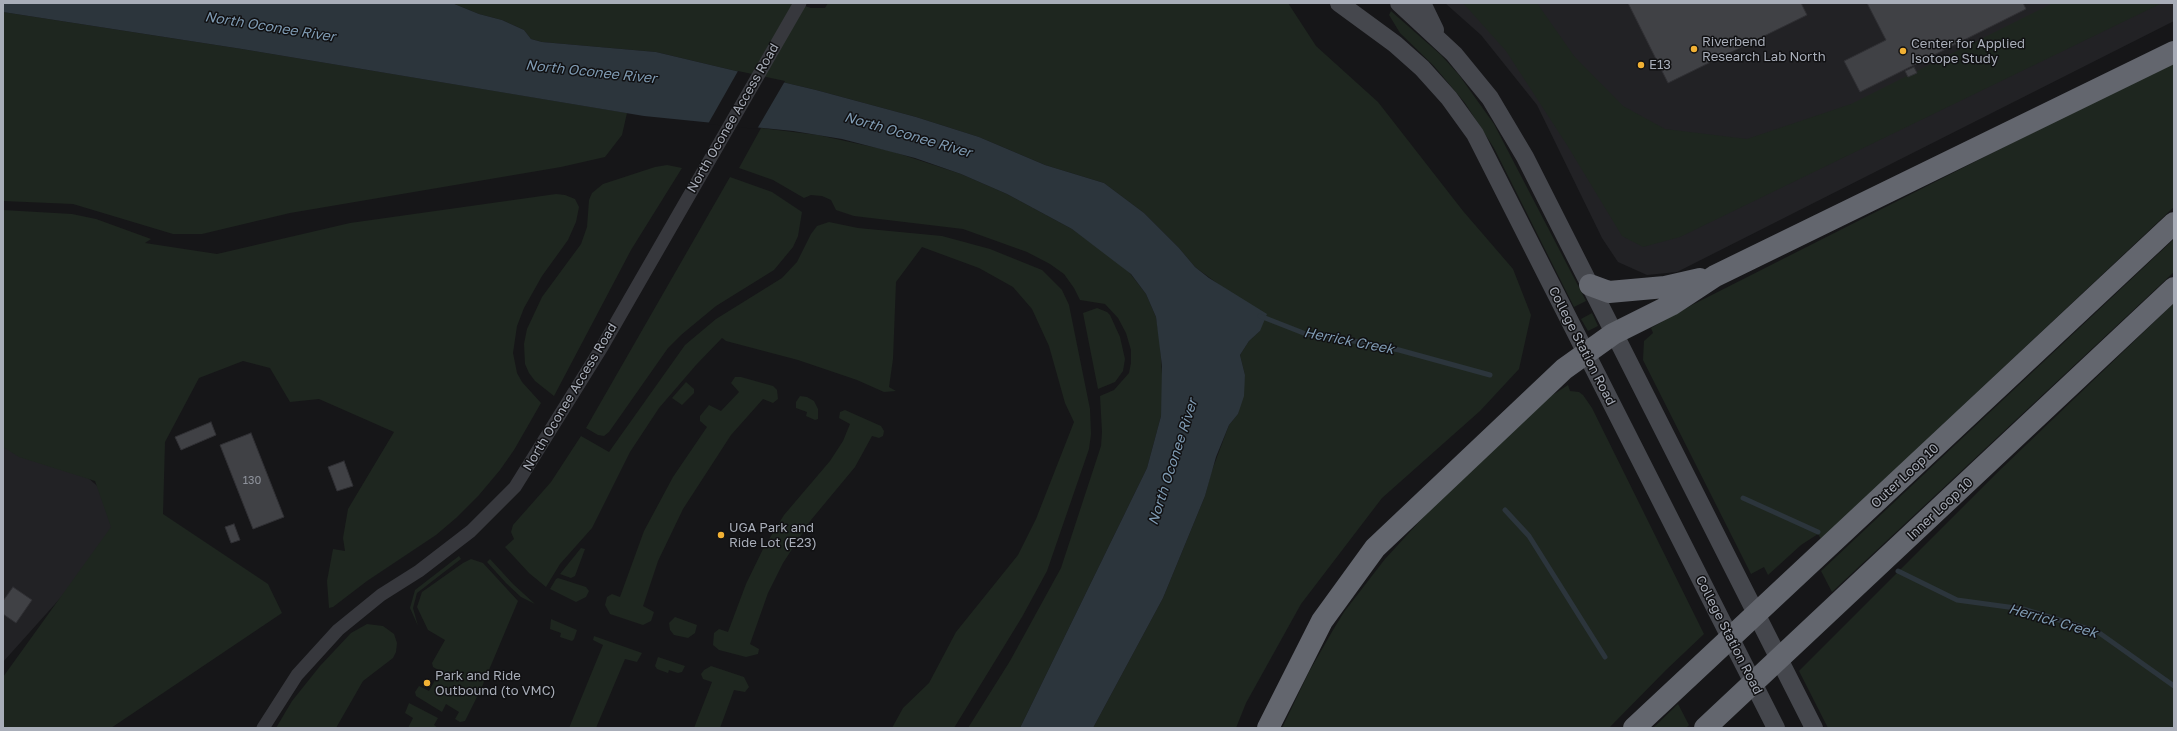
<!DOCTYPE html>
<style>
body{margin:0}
#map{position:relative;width:2177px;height:731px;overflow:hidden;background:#161618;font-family:"Golos Text",sans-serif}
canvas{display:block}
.frame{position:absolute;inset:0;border:4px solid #a8adb8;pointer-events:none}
</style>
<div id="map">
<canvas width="2177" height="731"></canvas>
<div class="frame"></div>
</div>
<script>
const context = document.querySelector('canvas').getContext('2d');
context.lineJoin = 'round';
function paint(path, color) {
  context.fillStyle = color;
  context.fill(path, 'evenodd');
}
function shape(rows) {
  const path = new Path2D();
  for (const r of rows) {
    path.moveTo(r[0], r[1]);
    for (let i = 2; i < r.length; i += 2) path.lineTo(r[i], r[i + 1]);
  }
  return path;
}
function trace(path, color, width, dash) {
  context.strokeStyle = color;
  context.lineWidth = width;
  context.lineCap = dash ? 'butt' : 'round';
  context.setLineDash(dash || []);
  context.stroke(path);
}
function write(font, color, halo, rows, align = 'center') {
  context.font = font + ' "Golos Text",sans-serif';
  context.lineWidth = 3;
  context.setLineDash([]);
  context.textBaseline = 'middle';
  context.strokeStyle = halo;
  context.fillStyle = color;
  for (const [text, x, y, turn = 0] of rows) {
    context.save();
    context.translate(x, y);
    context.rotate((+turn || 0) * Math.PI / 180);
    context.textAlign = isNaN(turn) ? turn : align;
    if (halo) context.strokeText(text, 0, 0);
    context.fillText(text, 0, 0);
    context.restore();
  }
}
paint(shape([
 [1445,3,2174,3,2174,21,1677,272,1647,275,1618,262,1602,238,1537,105,1481,35],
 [11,411,133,517,3,662,3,412]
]), '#222225');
paint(shape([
 [452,3,796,3,811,8,825,8,828,3,1288,3,1316,46,1378,102,1463,211,1513,269,1531,315,1519,369,1480,411,1382,498,1301,604,1246,703,1236,728,1093,728,1163,598,1205,496,1211,473,1229,425,1238,414,1245,375,1240,355,1249,341,1260,331,1225,289,1195,267,1179,248,1144,213,1104,183,1045,165,979,137,916,117,816,90,656,52,542,42,531,39,524,30,502,20,479,14],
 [1463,3,1537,3,1574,56,1623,106,1665,129,1747,139,1851,104,2053,3,2162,3,1680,237,1643,247,1622,236,1567,145,1506,51],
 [1391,11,1441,55,1459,75,1494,124,1586,301,1574,307,1494,148,1465,103,1434,66,1400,33,1389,15],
 [3,12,242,49,627,113,622,135,605,157,561,167,290,213,202,234,173,234,73,204,3,201],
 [2174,61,2174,207,1821,539,1818,534,1801,545,1768,575,1764,567,1751,574,1643,360,1644,341,1653,333,1651,328,1692,305],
 [761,128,818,135,891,151,961,174,1007,194,1072,229,1112,258,1129,272,1146,294,1156,317,1160,341,1163,391,1161,416,1147,468,1020,728,968,728,1010,661,1061,568,1101,446,1102,432,1100,396,1114,390,1129,373,1131,363,1131,350,1126,333,1118,318,1105,304,1080,300,1074,288,1064,274,1050,264,1027,252,963,229,854,216,836,210,831,200,822,196,811,195,804,198,773,180,739,168],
 [667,165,682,168,631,250,554,396,535,381,529,373,525,364,524,344,527,329,542,297,581,244,587,227,589,200,592,193,603,184,655,167],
 [730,177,772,192,802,212,798,236,793,247,774,270,716,306,681,335,668,348,609,432,604,436,598,435,586,428],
 [556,194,565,195,575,199,579,207,576,222,568,240,542,276,524,308,517,326,513,353,517,373,522,382,541,403,514,450,500,470,479,495,456,518,436,535,367,581,333,607,329,608,327,581,333,549,345,551,343,538,348,509,394,432,319,399,290,402,270,368,243,361,199,378,165,442,163,514,268,584,282,613,111,728,3,728,3,677,111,527,95,481,19,457,3,447,3,210,72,214,96,219,151,239,145,243,217,254,350,223],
 [829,222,858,228,942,236,990,249,1042,270,1062,290,1069,305,1090,409,1091,434,1089,449,1047,571,1022,617,954,728,892,728,903,708,929,683,956,632,1018,555,1036,519,1074,422,1065,403,1049,346,1032,309,1013,287,979,268,922,247,896,282,893,359,889,387,896,391,884,392,857,380,798,360,726,341,722,338,696,365,659,408,630,452,592,528,560,564,546,587,529,573,505,547,514,539,511,532,513,525,551,482,581,436,609,452,685,345,716,319,782,278,797,262,811,234,817,226],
 [2174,239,2174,272,1832,592,1821,571],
 [2174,303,2174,728,1828,728,1799,671,2002,468],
 [1097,308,1107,312,1110,315,1120,337,1125,359,1123,371,1115,382,1098,389,1083,313],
 [1592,313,1598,326,1588,331,1581,319],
 [735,377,741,377,773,386,777,390,778,399,773,403,763,399,731,435,683,509,658,561,643,606,654,612,651,621,643,625,610,614,605,605,607,597,612,594,620,597,644,531,673,477,707,427,700,421,700,416,709,405,721,411,739,392,731,383],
 [686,382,694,389,694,393,682,405,672,398],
 [1568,385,1570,391,1579,392,1583,395,1592,408,1704,634,1666,670,1609,728,1282,728,1309,672,1333,630,1344,612,1385,559,1429,511,1551,396],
 [800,396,807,397,814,401,818,409,818,419,815,420,806,416,807,412,796,408,796,402],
 [845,410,881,426,884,431,883,436,879,438,872,436,855,467,811,520,783,563,768,593,750,644,759,649,758,654,746,657,719,650,713,645,714,633,719,629,728,632,746,584,763,549,784,515,830,461,843,441,850,424,839,418,840,412],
 [581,548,585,549,575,576,571,578,560,574],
 [459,556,461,559,417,593,413,608,418,626,410,608,415,590],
 [471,559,483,563,518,601,481,689,465,721,460,722,455,719,459,712,446,704,442,712,416,696,415,692,419,686,429,691,440,671,433,667,432,663,445,640,428,630,417,607,422,592,463,563],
 [490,559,513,584,535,604,521,597,506,583,487,562],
 [558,578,586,587,589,591,586,597,576,602,550,589,556,579],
 [675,617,697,625,695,633,688,638,674,635,670,630,669,623],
 [551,619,577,630,574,639,572,641,560,637,561,633,550,629],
 [367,624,383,626,394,634,397,643,396,652,393,658,363,681,336,728,276,728,292,701,320,666,351,633],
 [594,636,642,653,637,662,625,659,596,728,569,728,603,645,593,640],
 [658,657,685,666,682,672,678,673,669,670,668,673,657,669,655,666],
 [711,666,744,677,749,687,745,692,734,690,720,728,694,728,712,682,703,679,701,674,704,670],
 [409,703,438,718,434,725,438,728,408,728,413,718,405,713],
 [1678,704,1689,725,1686,728,1653,728]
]), '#1e261f');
paint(shape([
 [3,3,452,3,479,14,502,20,524,30,531,39,542,42,656,52,816,90,916,117,979,137,1045,165,1104,183,1144,213,1179,248,1195,267,1209,278,1267,314,1260,331,1249,341,1240,355,1245,375,1244,396,1238,414,1229,425,1216,457,1205,496,1163,598,1093,728,1020,728,1147,468,1161,416,1162,366,1156,317,1146,294,1131,274,1072,229,1007,194,961,174,915,158,842,139,793,131,644,116,242,49,3,12]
]), '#2c353c');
paint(shape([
 [738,71,785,81,757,129,708,124]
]), '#161618');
trace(shape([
 [1260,316,1306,334,1328,336,1399,350,1490,375],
 [1743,498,1818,532],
 [1505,510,1529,536,1605,657],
 [1898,571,1957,600,2023,609,2098,632,2174,686]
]), '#2c353c', 5);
const building = shape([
 [1628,3,1801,3,1807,15,1668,83,1628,3],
 [1867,3,2023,3,2026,9,1860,92,1844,61,1886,40,1867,3],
 [1914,67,1917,73,1908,77,1905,71,1914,67],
 [211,422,216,435,181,450,175,437,211,422],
 [251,433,284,517,253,529,220,445,251,433],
 [344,461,353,486,337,491,328,467,344,461],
 [234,524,240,540,231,543,225,527,234,524],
 [13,587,32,600,16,623,3,614,3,601,13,587]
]);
paint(building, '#404145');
trace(building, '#303034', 1);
trace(shape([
 [263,728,297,675,338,630,381,595,419,571,471,531,515,487,602,347,800,3]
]), '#37383d', 13);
trace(shape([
 [1339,3,1395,44,1422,68,1449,98,1475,134,1776,728],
 [1399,3,1454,54,1490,98,1525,157,1814,728],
 [1422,3,1435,30]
]), '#45474d', 18);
trace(shape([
 [1590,285,1609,292,1665,287,1700,279],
 [1268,728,1322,621,1375,548,1564,369,1613,334,1671,305,1715,276,2174,52],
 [1634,728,2174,223],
 [1705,728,2174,288]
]), '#63666e', 22);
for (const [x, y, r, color] of [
 [1694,49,4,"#f2b134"],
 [1903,51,4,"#f2b134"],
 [1641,65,4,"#f2b134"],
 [721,535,4,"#f2b134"],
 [427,683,4,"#f2b134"]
]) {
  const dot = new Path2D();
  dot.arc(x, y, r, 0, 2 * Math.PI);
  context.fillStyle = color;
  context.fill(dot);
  trace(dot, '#111113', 1.5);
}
write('11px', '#8e929b', null, [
 ["130",252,481]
]);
write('13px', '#a8adb8', '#111113', [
 ["Riverbend",1702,42],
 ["Research Lab North",1702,57],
 ["Center for Applied",1911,44],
 ["Isotope Study",1911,59],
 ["E13",1649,65],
 ["UGA Park and",729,528],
 ["Ride Lot (E23)",729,543],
 ["Park and Ride",435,676],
 ["Outbound (to VMC)",435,691]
], 'left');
write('13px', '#a8adb8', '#111113', [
 ["North Oconee Access Road",733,118,-60],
 ["College Station Road",1582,346,63],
 ["North Oconee Access Road",570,397,-59],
 ["Outer Loop 10",1905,476,-43],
 ["Inner Loop 10",1940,509,-43],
 ["College Station Road",1729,635,63]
]);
write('italic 14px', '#7f9bb3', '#111113', [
 ["North Oconee River",270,27,9],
 ["North Oconee River",591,72,6],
 ["North Oconee River",908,135,16],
 ["Herrick Creek",1349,341,11],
 ["North Oconee River",1173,462,-72],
 ["Herrick Creek",2053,621,16]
]);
</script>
